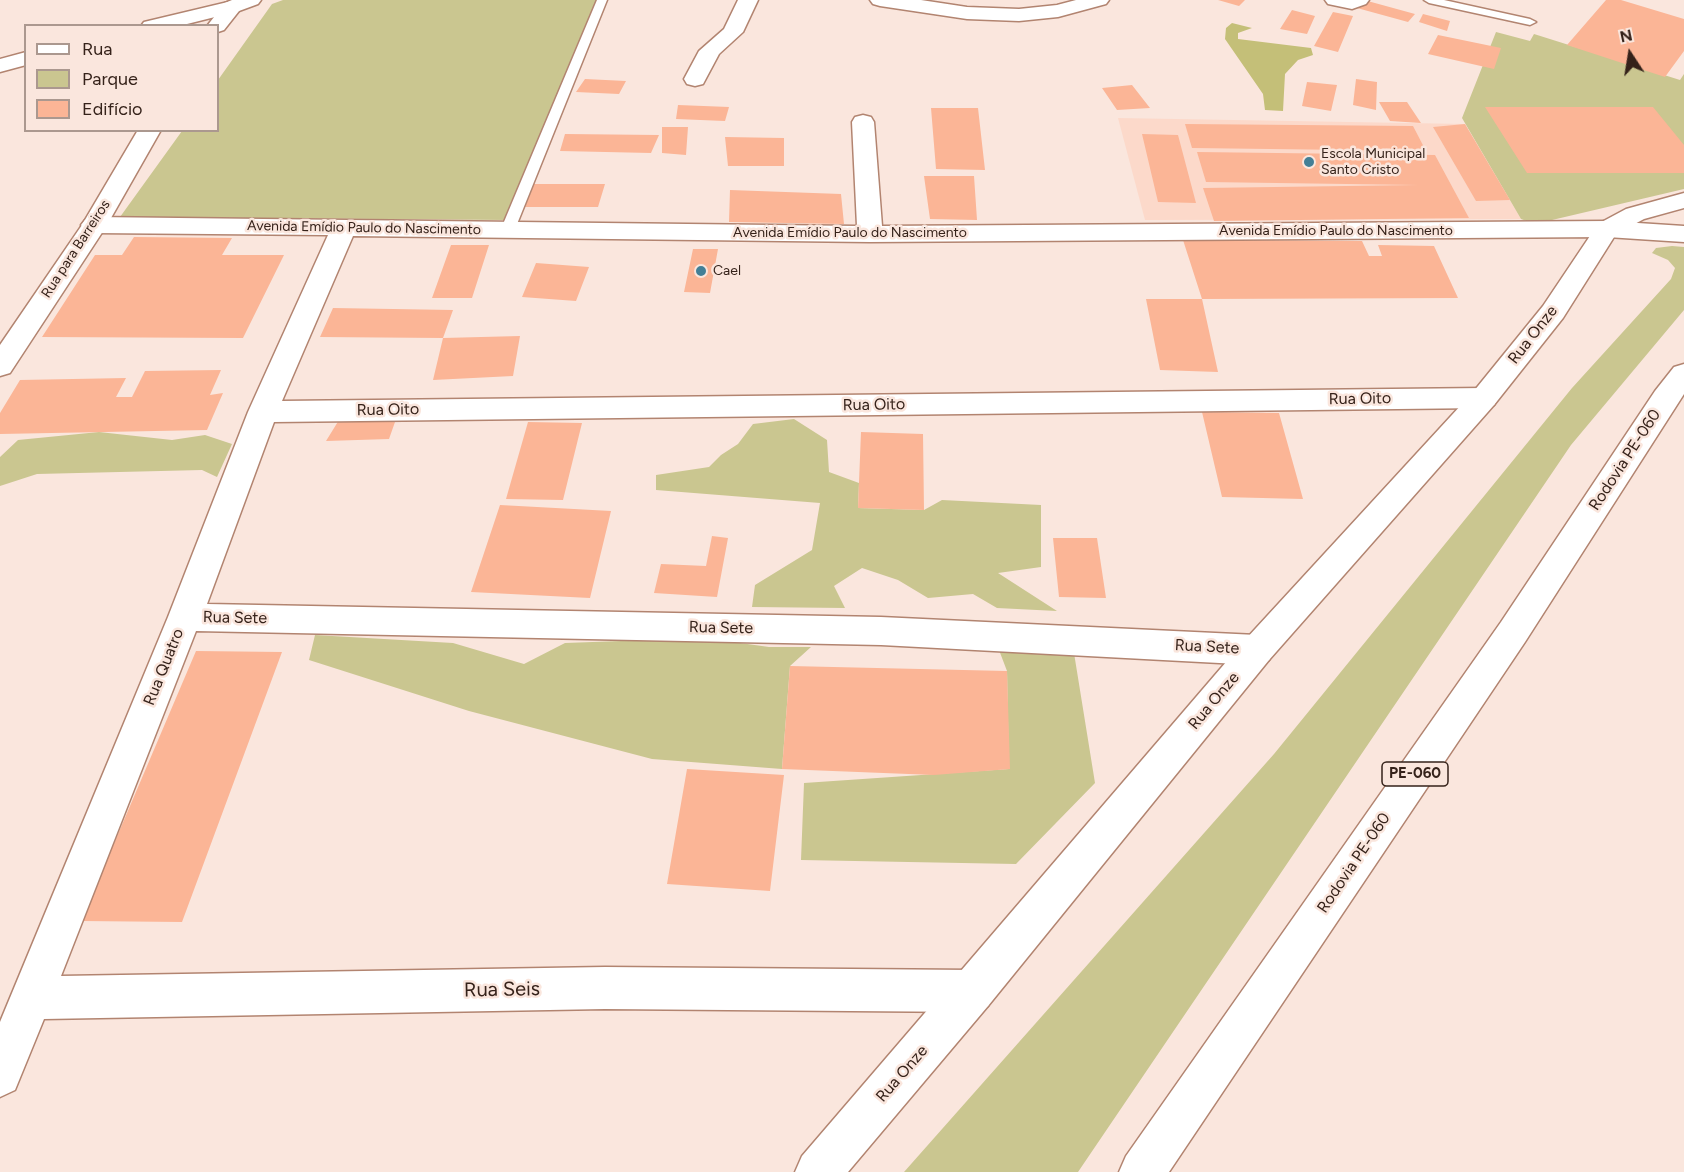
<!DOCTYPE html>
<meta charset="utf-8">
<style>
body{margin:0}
#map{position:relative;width:1684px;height:1172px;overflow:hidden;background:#fae6dd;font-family:Figtree,sans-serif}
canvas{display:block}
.legend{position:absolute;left:24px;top:24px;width:195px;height:108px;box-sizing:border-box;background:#fae6dd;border:2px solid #ab988f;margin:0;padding:8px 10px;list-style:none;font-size:18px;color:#35221a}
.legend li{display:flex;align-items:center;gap:12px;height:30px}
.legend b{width:30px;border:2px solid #ab988f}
.north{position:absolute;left:1600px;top:24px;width:60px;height:60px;-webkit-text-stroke:4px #fae6dd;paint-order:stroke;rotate:348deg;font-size:16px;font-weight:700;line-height:24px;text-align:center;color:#35221a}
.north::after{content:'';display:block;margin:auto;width:21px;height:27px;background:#35221a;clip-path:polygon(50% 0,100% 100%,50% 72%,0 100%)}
</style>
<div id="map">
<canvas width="1684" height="1172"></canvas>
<ul class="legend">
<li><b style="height:8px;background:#fff"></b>Rua</li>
<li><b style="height:16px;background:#cac690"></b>Parque</li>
<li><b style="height:16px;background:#fbb596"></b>Edifício</li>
</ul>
<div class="north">N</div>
</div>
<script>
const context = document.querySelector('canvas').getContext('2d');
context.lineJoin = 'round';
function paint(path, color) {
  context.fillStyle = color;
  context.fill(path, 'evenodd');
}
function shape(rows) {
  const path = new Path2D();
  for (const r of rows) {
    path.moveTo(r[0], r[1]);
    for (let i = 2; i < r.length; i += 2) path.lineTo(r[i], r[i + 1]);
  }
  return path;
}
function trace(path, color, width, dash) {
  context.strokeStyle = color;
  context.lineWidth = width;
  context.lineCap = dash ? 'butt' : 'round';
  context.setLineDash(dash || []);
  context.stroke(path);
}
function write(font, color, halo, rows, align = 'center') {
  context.font = font + ' Figtree,sans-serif';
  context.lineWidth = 5;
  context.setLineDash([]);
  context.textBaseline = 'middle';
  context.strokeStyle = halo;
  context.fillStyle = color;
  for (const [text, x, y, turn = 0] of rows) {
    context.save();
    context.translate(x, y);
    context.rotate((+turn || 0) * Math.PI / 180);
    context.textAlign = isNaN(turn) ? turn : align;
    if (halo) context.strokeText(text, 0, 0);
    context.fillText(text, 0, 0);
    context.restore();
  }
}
paint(shape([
 [1118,118,1465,124,1521,219,1145,220]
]), '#fcd9ca');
paint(shape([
 [283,0,601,0,508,220,120,217,182,131,218,130,218,80,272,4],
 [1496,32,1530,41,1534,34,1680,80,1684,74,1684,189,1535,224,1521,219,1462,118],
 [1672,246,1684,247,1684,310,1571,445,1078,1172,904,1172,1274,754,1572,388,1671,279,1675,268,1668,260,1652,253,1656,248],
 [794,419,827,440,829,472,859,483,858,508,924,510,942,500,1041,505,1041,567,998,573,1057,611,997,608,973,594,928,598,898,580,862,568,834,586,845,608,752,607,755,585,812,550,820,503,656,490,656,475,709,467,721,455,738,444,753,424],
 [99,432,172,440,205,435,232,444,217,477,202,470,37,474,0,486,0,457,18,440],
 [315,635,453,643,524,664,565,643,704,638,769,647,811,647,790,666,782,769,652,759,469,711,309,660],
 [999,650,1074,653,1095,783,1016,864,801,860,804,783,1009,769,1007,671]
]), '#cac690');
paint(shape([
 [1232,23,1252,28,1238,33,1238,39,1311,48,1313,55,1298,60,1285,74,1283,111,1265,110,1263,94,1225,39,1226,28]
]), '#c4bf78');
paint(shape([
 [1218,0,1245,0,1239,6],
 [1364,0,1415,14,1408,22,1357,8],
 [1606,0,1621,0,1684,19,1684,51,1665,77,1567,45],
 [1292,10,1315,16,1307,34,1280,29],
 [1333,12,1353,16,1338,52,1314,46],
 [1423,14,1450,21,1447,31,1419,22],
 [1438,35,1501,48,1494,69,1428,54],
 [585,79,626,81,619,94,576,92],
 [1356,79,1377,82,1376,110,1353,105],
 [1307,82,1337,85,1331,111,1302,106],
 [1132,85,1150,108,1117,110,1102,88],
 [1379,102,1407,102,1421,123,1390,121],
 [678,105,729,107,725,121,676,119],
 [1485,107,1653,107,1684,145,1684,173,1527,173],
 [931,108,978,108,985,170,936,169],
 [1185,124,1413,126,1426,151,1192,148],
 [1465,124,1510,200,1476,201,1433,127],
 [662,127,688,127,686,155,662,153],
 [565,134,659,135,651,153,560,151],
 [1142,134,1178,135,1196,203,1158,202],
 [725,137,784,138,784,166,728,166],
 [1197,152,1435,155,1469,218,1214,221,1203,188,1418,185,1206,182],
 [924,176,974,176,977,220,930,219],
 [534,184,605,184,598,207,525,207],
 [730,190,841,194,844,224,729,222],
 [134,237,232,238,222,255,284,255,243,338,42,337,95,255,122,255],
 [1183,240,1362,241,1369,256,1382,256,1378,245,1434,246,1458,298,1202,299],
 [451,245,489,245,472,298,432,298],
 [693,249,718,249,710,293,684,292],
 [536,263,589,267,576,301,522,297],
 [1146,299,1202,299,1218,372,1160,370],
 [333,308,453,310,443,338,320,337],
 [520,336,513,376,433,380,443,338],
 [221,370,210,395,223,393,207,430,0,434,0,413,20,380,126,378,116,397,132,397,145,371],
 [1202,412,1279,413,1303,499,1222,497],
 [339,420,395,422,389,439,326,441],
 [528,422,582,423,563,500,506,499],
 [861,432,923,434,924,510,858,508],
 [500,505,611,511,590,598,471,592],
 [712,536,728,538,717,597,654,593,661,564,706,566],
 [1053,538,1097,538,1106,598,1059,597],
 [196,651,282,652,182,922,81,921],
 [790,666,1007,671,1010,769,934,775,782,769],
 [687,769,784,775,770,891,667,884]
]), '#fbb596');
const service = shape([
 [597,0,607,0,515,229,508,233,503,232,501,229,597,0],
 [1424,0,1444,0,1530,19,1536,22,1530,25,1429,3,1424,0]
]);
const minor = shape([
 [738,0,758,0,743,32,719,54,703,84,695,86,687,84,684,79,699,51,724,29,738,0],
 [870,0,921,0,967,7,1019,9,1057,5,1076,0,1109,0,1106,4,1058,17,1019,21,967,19,880,6,873,4,870,0],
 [1325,0,1369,0,1366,4,1352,9,1328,4,1325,0],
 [232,1,239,3,242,7,239,11,179,26,141,26,144,22,232,1],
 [26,52,26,65,0,72,0,59,26,52],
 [863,115,871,117,874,122,882,226,1607,221,1684,226,1684,242,1607,237,870,242,353,236,282,401,1484,388,1494,391,1498,398,1494,405,1484,408,274,422,207,604,881,617,1257,635,1269,640,1274,650,1269,660,1257,665,881,645,196,631,61,976,605,967,973,970,988,976,994,991,988,1006,973,1012,605,1009,44,1019,15,1090,0,1097,0,1022,168,617,248,412,328,235,94,233,85,230,81,225,85,220,94,217,857,226,852,122,855,117,863,115]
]);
const tertiary = shape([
 [232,0,261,0,258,4,239,11,224,30,218,32,218,26,207,26,225,3,232,0],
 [138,130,161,130,107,225,10,373,0,376,0,345,82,225,138,130],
 [1684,193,1684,208,1644,219,1616,234,1563,318,1494,405,1269,660,988,1006,848,1172,795,1172,802,1156,1245,640,1474,391,1543,306,1598,224,1626,209,1684,193]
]);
const primary = shape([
 [1684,364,1684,394,1525,642,1169,1172,1119,1172,1126,1156,1501,622,1655,391,1674,367,1684,364]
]);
trace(service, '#b28470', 3);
trace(minor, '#b28470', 3);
trace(tertiary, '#b28470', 3);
trace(primary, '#b28470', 3);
paint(service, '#fff');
paint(minor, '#fff');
paint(tertiary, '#fff');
paint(primary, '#fff');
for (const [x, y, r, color] of [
 [1309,162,6,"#437f96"],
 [701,271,6,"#437f96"]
]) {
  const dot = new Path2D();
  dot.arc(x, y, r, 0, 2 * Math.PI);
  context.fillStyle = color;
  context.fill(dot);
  trace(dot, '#fae6dd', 2);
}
write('14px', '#35221a', '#fae6dd', [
 ["Escola Municipal",1321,154],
 ["Santo Cristo",1321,170],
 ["Cael",713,271]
], 'left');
write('14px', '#35221a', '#fae6dd', [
 ["Avenida Emídio Paulo do Nascimento",364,228,1],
 ["Avenida Emídio Paulo do Nascimento",1336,231],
 ["Avenida Emídio Paulo do Nascimento",850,233],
 ["Rua para Barreiros",76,249,-57]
]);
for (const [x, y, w] of [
 [1415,774,66]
]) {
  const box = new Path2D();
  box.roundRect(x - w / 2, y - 12, w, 24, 4.5);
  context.fillStyle = '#fae6dd';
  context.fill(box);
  trace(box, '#35221a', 1.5);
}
write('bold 15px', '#35221a', null, [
 ["PE-060",1415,774]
]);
write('16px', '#35221a', '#fae6dd', [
 ["Rua Onze",1533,335,-52],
 ["Rua Oito",1360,399,-1],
 ["Rua Oito",874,405,-1],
 ["Rua Oito",388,410,-1],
 ["Rodovia PE-060",1625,460,-57],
 ["Rua Sete",235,618,1],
 ["Rua Sete",721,628,1],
 ["Rua Sete",1207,647,3],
 ["Rua Quatro",164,667,-68],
 ["Rua Onze",1214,701,-50],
 ["Rodovia PE-060",1354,863,-56],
 ["Rua Onze",902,1074,-49]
]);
write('20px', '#35221a', '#fae6dd', [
 ["Rua Seis",502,990,-1]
]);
</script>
